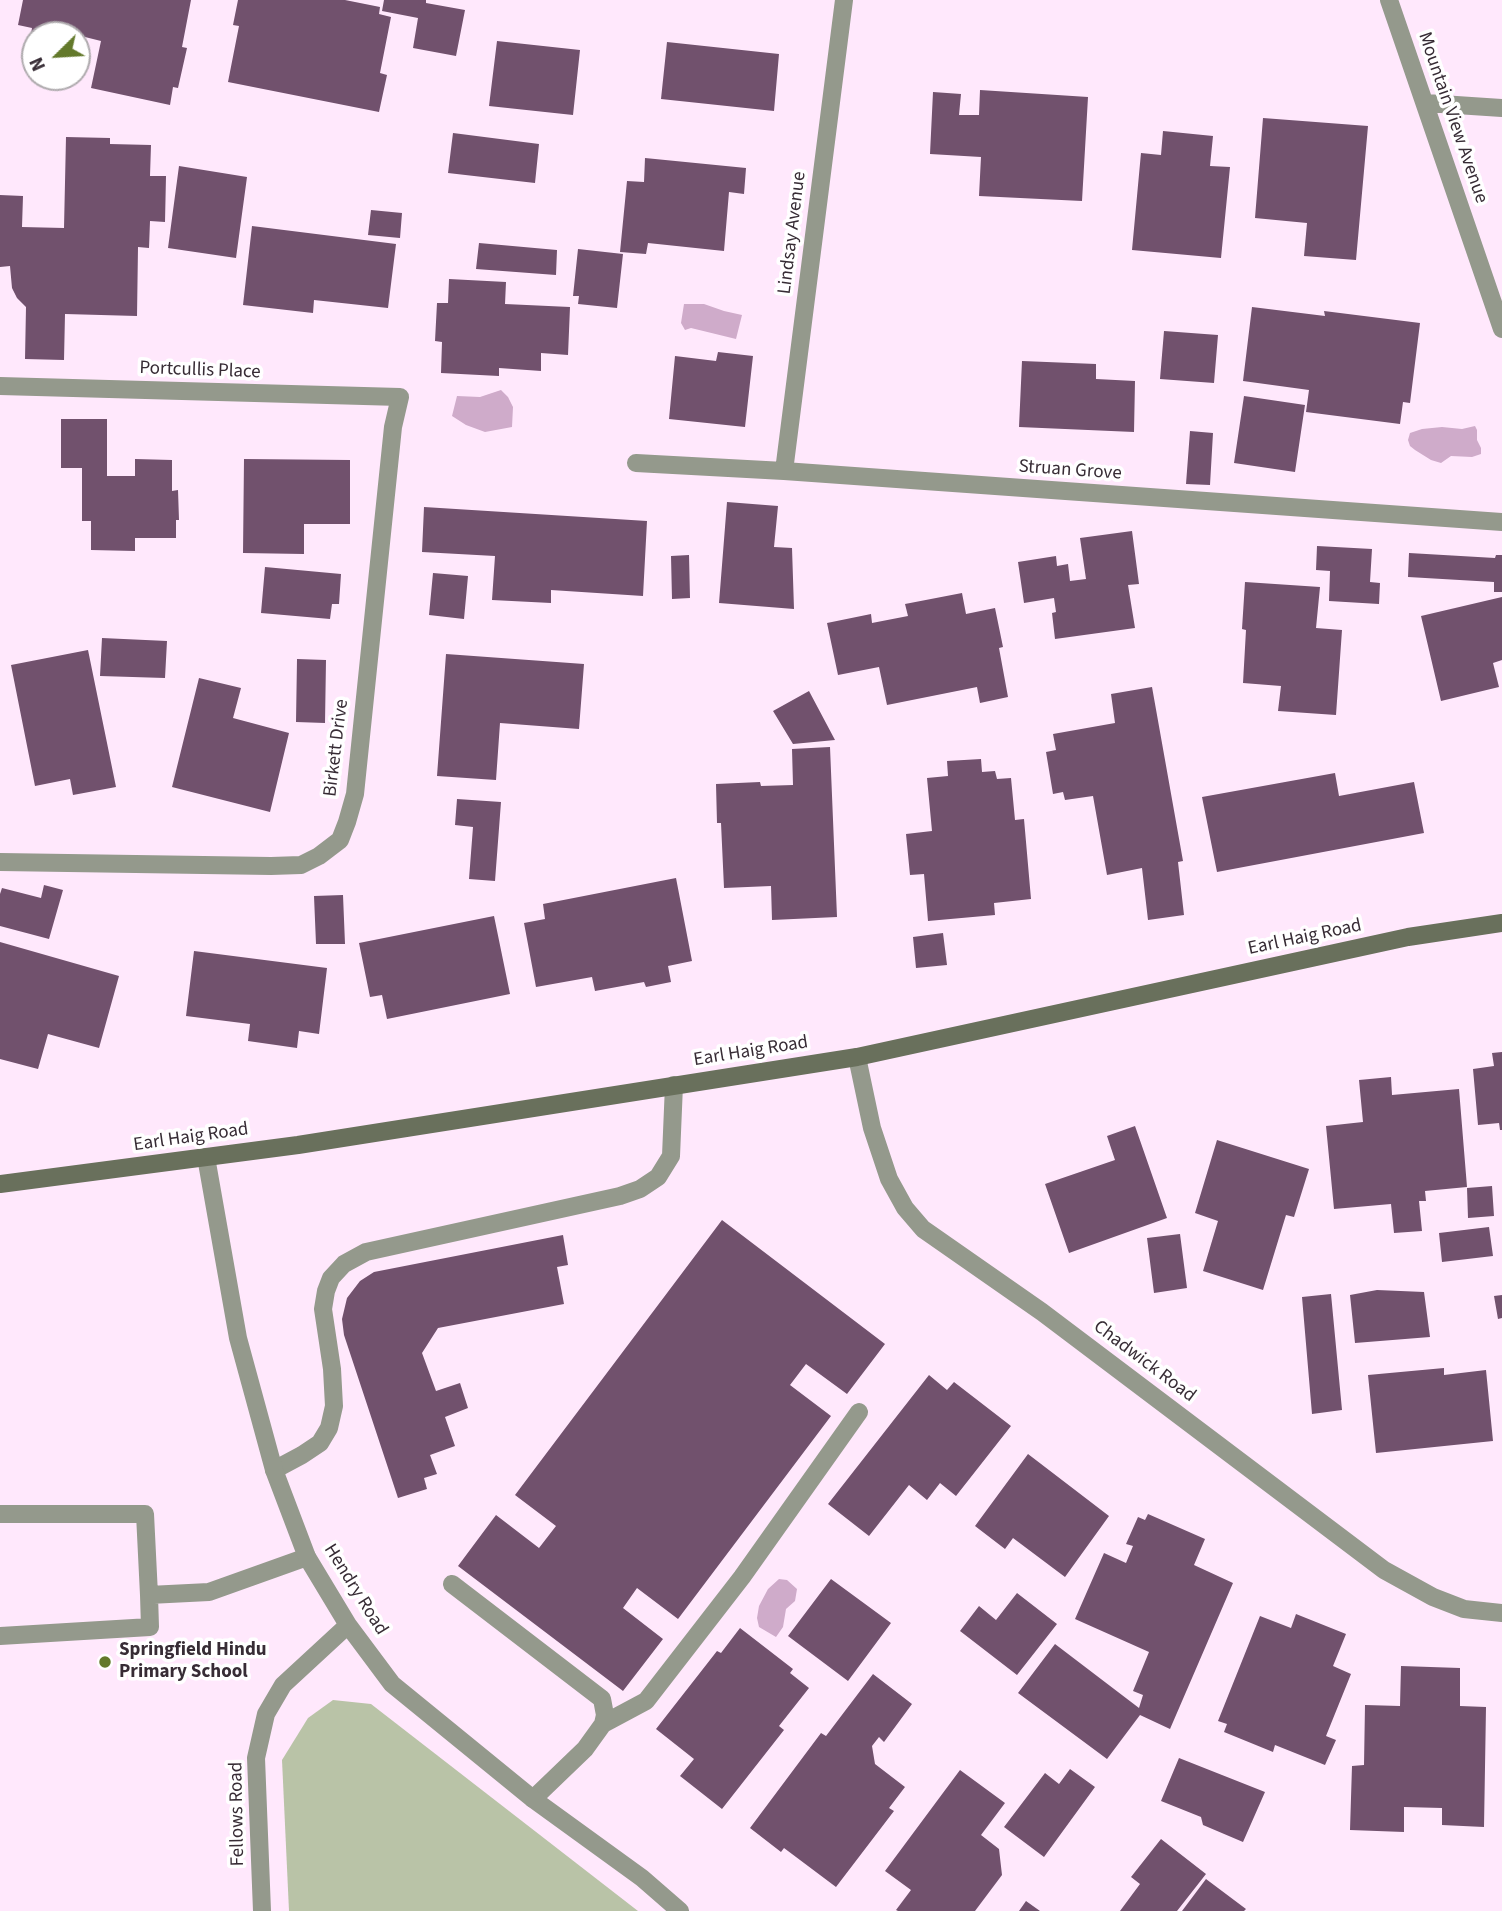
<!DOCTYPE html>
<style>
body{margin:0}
#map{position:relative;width:1502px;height:1911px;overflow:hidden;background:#ffe8fc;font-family:"Source Sans 3",sans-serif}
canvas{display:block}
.north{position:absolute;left:21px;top:21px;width:70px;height:70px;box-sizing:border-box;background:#fff;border:2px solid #afabae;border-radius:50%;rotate:246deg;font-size:19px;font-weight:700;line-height:28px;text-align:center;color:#372c35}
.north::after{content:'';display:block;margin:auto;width:24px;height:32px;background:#63792b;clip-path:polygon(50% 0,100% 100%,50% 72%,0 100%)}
</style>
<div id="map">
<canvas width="1502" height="1911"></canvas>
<div class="north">N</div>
</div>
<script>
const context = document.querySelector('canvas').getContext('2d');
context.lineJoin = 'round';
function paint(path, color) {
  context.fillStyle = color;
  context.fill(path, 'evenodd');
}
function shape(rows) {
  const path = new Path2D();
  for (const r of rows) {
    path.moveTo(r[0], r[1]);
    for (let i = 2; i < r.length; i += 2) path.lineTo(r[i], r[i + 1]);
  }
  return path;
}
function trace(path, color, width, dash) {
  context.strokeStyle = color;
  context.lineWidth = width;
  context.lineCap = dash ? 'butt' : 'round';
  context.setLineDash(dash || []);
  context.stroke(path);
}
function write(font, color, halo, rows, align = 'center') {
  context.font = font + ' "Source Sans 3",sans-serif';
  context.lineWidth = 7;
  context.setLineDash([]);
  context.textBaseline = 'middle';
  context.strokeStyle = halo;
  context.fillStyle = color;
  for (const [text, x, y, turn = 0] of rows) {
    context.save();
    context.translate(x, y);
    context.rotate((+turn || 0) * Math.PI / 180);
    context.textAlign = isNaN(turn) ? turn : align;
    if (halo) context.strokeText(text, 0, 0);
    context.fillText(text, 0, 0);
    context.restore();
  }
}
paint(shape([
 [333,1700,371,1704,638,1911,289,1911,282,1760,308,1718]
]), '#b9c3a7');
paint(shape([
 [684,304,704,304,724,311,742,315,736,339,691,328,685,330,681,323],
 [501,390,508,397,513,407,512,427,485,432,466,425,452,416,457,396,480,397],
 [1475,426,1477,430,1477,440,1481,448,1481,454,1472,457,1451,456,1441,463,1431,460,1415,450,1410,446,1408,440,1410,433,1422,429,1442,427,1462,429],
 [779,1579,787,1580,797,1589,795,1601,786,1609,783,1627,776,1637,759,1627,757,1618,759,1606,768,1589]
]), '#cfabca');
paint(shape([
 [23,0,191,0,182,47,187,48,178,88,173,87,170,105,91,88,101,41,77,35,31,34,32,28,18,25],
 [238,0,345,0,380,7,379,14,391,17,380,73,387,75,379,112,228,82,239,26,233,25],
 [384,0,426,0,426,3,465,10,456,56,413,48,418,18,382,11],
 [497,41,580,50,573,115,489,106],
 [667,42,779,54,774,111,661,99],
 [980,90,1088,97,1082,201,979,196,981,157,930,154,933,92,961,94,959,115,979,115],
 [1263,118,1368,126,1356,260,1304,256,1307,223,1255,218],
 [1163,131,1213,136,1210,166,1230,167,1221,258,1132,250,1141,153,1161,155],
 [453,133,539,144,535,183,448,173],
 [66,137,110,138,110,144,151,145,150,176,166,176,165,222,150,221,149,248,138,247,137,316,65,314,64,360,25,359,26,307,17,298,12,288,10,266,0,267,0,195,23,196,22,227,64,228],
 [645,158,746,168,744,194,729,192,724,251,648,243,646,254,620,252,627,181,644,182],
 [179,166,247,177,236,258,168,248],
 [371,210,402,213,400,238,368,235],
 [252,226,396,244,388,308,314,300,313,313,243,305],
 [479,243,557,250,556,275,476,269],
 [578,249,623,254,617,308,578,304,579,296,573,296],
 [449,279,506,282,505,304,570,307,568,355,541,353,541,371,499,368,499,376,441,373,442,342,435,341,437,303,448,303],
 [1252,307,1325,316,1324,311,1420,323,1410,403,1403,402,1400,424,1306,412,1309,390,1243,381],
 [1164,331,1218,335,1214,383,1160,379],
 [718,352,753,356,745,427,669,419,675,356,716,361],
 [1022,361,1096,364,1096,379,1135,381,1134,432,1019,427],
 [1244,396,1305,405,1295,472,1234,463],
 [61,419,107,419,107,476,135,476,135,459,172,460,172,491,178,490,179,520,176,520,176,538,135,538,135,551,91,550,91,521,82,521,82,468,61,468],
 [1190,431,1213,433,1210,485,1186,484],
 [244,459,350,460,350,524,304,524,304,554,243,553],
 [727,502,778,506,774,547,792,548,794,609,719,603],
 [424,507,647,521,643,596,551,590,551,603,492,600,495,556,422,552],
 [1132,531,1139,584,1128,585,1135,628,1055,639,1052,613,1056,612,1054,598,1024,603,1018,562,1056,556,1057,566,1068,564,1070,581,1086,579,1080,538],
 [1317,546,1372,549,1370,582,1380,583,1379,604,1329,601,1330,571,1316,570],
 [1409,553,1495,558,1496,555,1502,555,1502,592,1494,592,1494,582,1408,577],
 [689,555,690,598,672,599,671,556],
 [265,567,341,574,339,604,332,604,330,619,261,613],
 [433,573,468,576,464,619,429,615],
 [1245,582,1320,587,1316,628,1342,630,1336,715,1278,711,1281,686,1243,683,1246,630,1242,629],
 [962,593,966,614,995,608,1003,647,999,648,1008,697,980,703,977,687,887,705,879,667,838,675,827,623,871,614,872,623,908,616,905,604],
 [1502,597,1502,660,1493,663,1499,687,1441,701,1421,616],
 [102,638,167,641,165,678,100,676],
 [88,650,116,787,73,795,70,779,35,786,11,665],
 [446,654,584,664,579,729,500,723,496,780,437,776],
 [297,659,326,660,325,723,296,722],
 [199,678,241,688,233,718,289,733,270,812,172,787],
 [1152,687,1183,861,1178,862,1184,915,1148,920,1142,868,1107,875,1093,796,1065,800,1063,792,1053,794,1046,752,1056,750,1053,734,1115,723,1111,694],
 [809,691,835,740,793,744,773,711],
 [830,747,837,917,772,920,771,886,724,888,721,823,717,823,716,784,760,782,761,786,793,785,792,749],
 [981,759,982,772,995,771,997,779,1011,778,1015,820,1024,819,1031,899,994,903,995,915,928,921,924,874,910,875,906,834,932,831,927,778,948,776,947,761],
 [1335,773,1339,796,1414,782,1424,833,1217,872,1202,797],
 [457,799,501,802,495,881,469,879,473,827,455,825],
 [676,878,692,961,668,966,671,982,646,987,644,982,595,991,592,977,536,987,524,923,545,919,543,904],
 [44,885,63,890,49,939,0,926,0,894,2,888,41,898],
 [343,895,345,944,316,944,314,896],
 [494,916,510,994,387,1019,382,995,370,997,359,943],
 [943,933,947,965,916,968,913,937],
 [0,942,119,976,99,1048,48,1034,38,1069,0,1059],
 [194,951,327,968,319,1034,299,1031,297,1048,248,1041,250,1024,186,1016],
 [1502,1052,1502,1130,1500,1130,1499,1123,1478,1125,1473,1069,1494,1066,1492,1053],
 [1391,1077,1392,1095,1459,1089,1467,1187,1425,1191,1426,1201,1419,1201,1422,1231,1394,1233,1391,1204,1334,1209,1326,1126,1363,1122,1359,1080],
 [1135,1126,1167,1218,1069,1253,1045,1184,1115,1160,1107,1136],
 [1217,1140,1309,1169,1294,1217,1286,1215,1263,1290,1203,1271,1218,1221,1195,1213],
 [1492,1186,1494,1216,1468,1218,1467,1188],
 [722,1220,885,1344,847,1394,806,1364,790,1385,831,1416,678,1619,637,1588,623,1608,663,1639,623,1691,458,1566,496,1515,539,1548,556,1526,515,1495],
 [1489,1227,1493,1256,1442,1262,1439,1233],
 [1180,1234,1187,1288,1154,1293,1147,1238],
 [563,1235,568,1265,557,1267,564,1304,438,1328,422,1353,436,1391,460,1383,468,1408,445,1417,455,1446,430,1455,437,1474,424,1478,427,1489,398,1498,344,1335,342,1319,347,1298,360,1281,374,1272],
 [1377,1290,1424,1292,1430,1337,1355,1343,1350,1295],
 [1331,1294,1342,1410,1312,1414,1302,1297],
 [1502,1295,1502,1318,1498,1319,1494,1296],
 [1444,1368,1444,1375,1486,1370,1493,1441,1376,1453,1368,1375],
 [929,1375,947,1390,954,1382,1011,1426,956,1496,940,1483,927,1500,909,1485,869,1536,828,1504],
 [1028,1454,1109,1516,1065,1577,1013,1538,1005,1549,975,1526],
 [1148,1514,1205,1539,1194,1565,1233,1583,1170,1729,1140,1715,1107,1759,1018,1693,1055,1644,1139,1708,1143,1695,1133,1691,1149,1652,1075,1619,1104,1553,1126,1563,1133,1546,1126,1544,1138,1517,1145,1520],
 [831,1579,891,1623,848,1681,788,1636],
 [1017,1593,1057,1624,1017,1675,960,1631,979,1606,996,1620],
 [1296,1614,1346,1634,1333,1666,1351,1674,1326,1736,1336,1740,1325,1765,1275,1745,1273,1752,1224,1732,1227,1724,1218,1721,1260,1616,1291,1628],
 [740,1628,793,1669,790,1673,809,1688,779,1726,784,1730,722,1809,680,1776,694,1759,656,1729,717,1651,721,1653],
 [1401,1666,1460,1668,1460,1706,1486,1707,1484,1827,1442,1825,1442,1808,1404,1807,1404,1832,1350,1830,1352,1766,1364,1765,1365,1705,1400,1706],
 [873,1674,912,1704,884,1742,879,1737,872,1746,875,1764,905,1787,889,1808,894,1811,836,1887,784,1848,781,1852,750,1828,821,1733,826,1736],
 [1179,1758,1265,1792,1243,1842,1203,1825,1201,1817,1161,1801],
 [1070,1769,1095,1787,1044,1857,1004,1827,1045,1773,1059,1784],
 [960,1770,1005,1803,981,1835,999,1849,1002,1875,975,1911,898,1911,896,1910,911,1890,885,1871],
 [1161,1839,1206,1874,1177,1911,1120,1911,1140,1884,1131,1877],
 [1206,1879,1246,1909,1244,1911,1182,1911],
 [1026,1901,1040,1911,1019,1911]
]), '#71516d');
trace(shape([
 [274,1470,302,1455,320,1443,329,1428,334,1406,332,1369,323,1309,326,1291,331,1278,344,1264,366,1252,620,1196,640,1189,658,1177,671,1156,674,1085],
 [0,1514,145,1514,149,1595],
 [452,1584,602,1699,605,1715,603,1724,585,1749,533,1799],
 [0,1636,150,1627,149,1595,209,1592,307,1557],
 [603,1724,646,1701,742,1577,859,1412]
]), '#94998c', 18);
trace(shape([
 [1389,0,1502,329],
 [1426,103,1502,108],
 [0,386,400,397,393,427,355,794,347,822,340,840,319,856,301,865,271,866,0,862],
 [636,463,784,471,1502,522],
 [784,471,844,0],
 [857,1057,872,1128,889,1179,905,1208,923,1229,1042,1312,1384,1570,1433,1597,1464,1609,1502,1613],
 [206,1157,238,1338,274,1470,307,1557,348,1625,392,1684,533,1799,642,1878,680,1911],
 [262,1911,256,1758,266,1714,283,1685,348,1625]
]), '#94998c', 18);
trace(shape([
 [0,1184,298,1145,857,1057,1408,937,1502,923]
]), '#69705c', 18);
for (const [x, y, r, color] of [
 [105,1662,7,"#63792b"]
]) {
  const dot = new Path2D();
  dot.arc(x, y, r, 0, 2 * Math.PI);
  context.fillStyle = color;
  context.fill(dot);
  trace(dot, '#fff', 2.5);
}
write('19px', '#372c35', '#fff', [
 ["Mountain View Avenue",1452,118,71],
 ["Lindsay Avenue",793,233,-83],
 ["Portcullis Place",200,371,2],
 ["Struan Grove",1070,471,4],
 ["Birkett Drive",337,748,-83],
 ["Earl Haig Road",1305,938,-12],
 ["Earl Haig Road",751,1052,-9],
 ["Earl Haig Road",191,1138,-8],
 ["Chadwick Road",1144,1362,37],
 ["Hendry Road",355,1590,58],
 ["Fellows Road",238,1814,-91]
]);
write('bold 19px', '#372c35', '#fff', [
 ["Springfield Hindu",119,1651],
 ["Primary School",119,1673]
], 'left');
</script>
